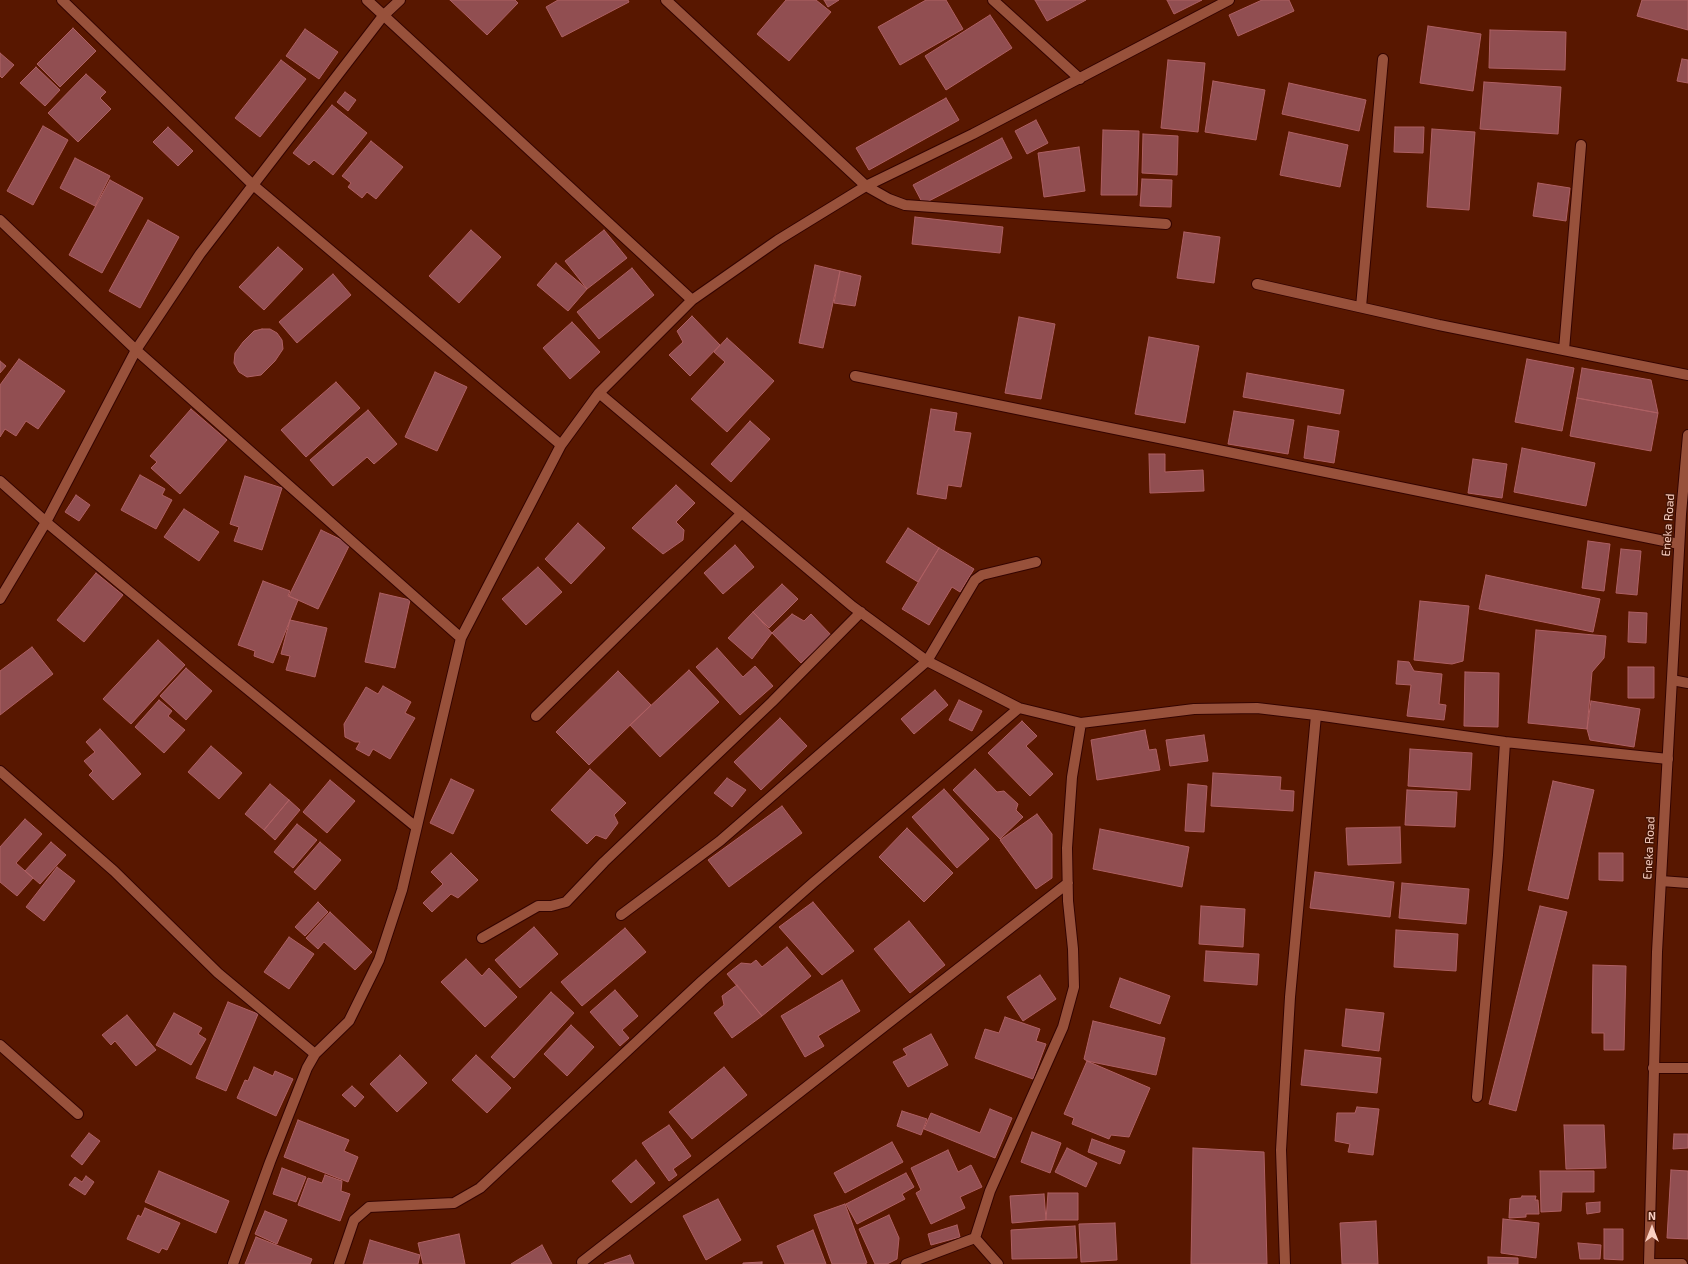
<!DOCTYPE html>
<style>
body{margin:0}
#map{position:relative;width:1688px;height:1264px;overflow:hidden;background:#581700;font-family:"Exo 2",sans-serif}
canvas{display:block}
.north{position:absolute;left:1632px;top:1208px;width:40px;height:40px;-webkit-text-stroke:3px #451404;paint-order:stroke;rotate:0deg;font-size:11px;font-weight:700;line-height:16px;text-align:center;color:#f9cfc2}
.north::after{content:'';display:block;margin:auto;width:14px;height:18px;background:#f9cfc2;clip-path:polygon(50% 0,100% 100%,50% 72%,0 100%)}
</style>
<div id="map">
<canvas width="1688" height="1264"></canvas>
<div class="north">N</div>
</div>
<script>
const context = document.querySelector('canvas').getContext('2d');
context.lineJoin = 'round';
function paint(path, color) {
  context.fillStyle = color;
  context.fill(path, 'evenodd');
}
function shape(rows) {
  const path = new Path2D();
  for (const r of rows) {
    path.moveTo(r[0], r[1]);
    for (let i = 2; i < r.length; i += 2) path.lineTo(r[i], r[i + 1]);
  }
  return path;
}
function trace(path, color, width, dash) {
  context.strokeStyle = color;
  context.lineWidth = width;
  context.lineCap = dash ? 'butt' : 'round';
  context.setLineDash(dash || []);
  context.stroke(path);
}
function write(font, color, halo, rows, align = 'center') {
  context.font = font + ' "Exo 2",sans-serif';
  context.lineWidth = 3;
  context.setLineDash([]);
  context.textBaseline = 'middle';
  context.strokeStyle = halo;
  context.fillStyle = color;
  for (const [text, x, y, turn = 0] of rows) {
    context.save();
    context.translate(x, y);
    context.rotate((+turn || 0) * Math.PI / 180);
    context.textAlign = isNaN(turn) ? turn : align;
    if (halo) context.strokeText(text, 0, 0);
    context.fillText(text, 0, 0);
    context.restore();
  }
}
const building = shape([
 [450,0,515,0,518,3,487,35,450,0],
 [558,0,628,0,629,2,562,37,546,7,558,0],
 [786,0,816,0,831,12,789,61,757,34,786,0],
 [824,0,839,0,828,7,824,0],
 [926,0,946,0,963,29,900,65,878,27,926,0],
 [1035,0,1086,0,1047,21,1035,0],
 [1167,0,1202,0,1174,14,1167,0],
 [1262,0,1289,0,1294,11,1238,36,1229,15,1262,0],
 [1642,0,1688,0,1688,30,1637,16,1642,0],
 [990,15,1012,48,946,90,925,56,990,15],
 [1428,26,1481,34,1473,91,1420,83,1428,26],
 [73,28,96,51,60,87,37,64,73,28],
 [305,29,338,52,319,79,286,56,305,29],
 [1490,30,1566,32,1565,70,1489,68,1490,30],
 [0,53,14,65,2,78,0,76,0,53],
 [1682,59,1688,60,1688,83,1677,81,1682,59],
 [281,60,306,79,260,137,235,118,281,60],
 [1168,60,1205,63,1198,132,1161,128,1168,60],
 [36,67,60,90,45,106,20,83,36,67],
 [86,74,106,92,100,98,111,109,78,142,48,113,86,74],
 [1213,81,1265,90,1256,140,1205,132,1213,81],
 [1484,82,1561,87,1558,134,1480,129,1484,82],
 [1289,83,1366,100,1359,131,1282,114,1289,83],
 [345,92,356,100,348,111,337,102,345,92],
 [946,98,959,120,869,170,856,148,946,98],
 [332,105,367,133,333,175,314,160,309,165,293,153,332,105],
 [1036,120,1048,143,1027,154,1015,131,1036,120],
 [43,126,68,140,33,205,7,191,43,126],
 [168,127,193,151,178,166,153,142,168,127],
 [1395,127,1424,127,1423,153,1394,152,1395,127],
 [1432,129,1475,132,1469,210,1427,207,1432,129],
 [1103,130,1139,131,1137,195,1101,195,1103,130],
 [1289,132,1348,145,1340,187,1280,175,1289,132],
 [1143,134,1178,136,1177,175,1142,173,1143,134],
 [1002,138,1012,158,923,204,913,185,1002,138],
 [371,141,403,167,376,199,367,192,362,198,348,187,351,183,342,176,371,141],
 [1079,147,1085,191,1044,197,1038,153,1079,147],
 [75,158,110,176,95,206,60,188,75,158],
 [1142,179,1172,180,1171,207,1140,206,1142,179],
 [110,180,143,198,102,273,69,255,110,180],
 [1538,183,1570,188,1566,221,1533,216,1538,183],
 [915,217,1003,227,1000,253,912,244,915,217],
 [148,220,179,237,140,308,109,291,148,220],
 [471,230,501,257,459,303,429,276,471,230],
 [604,230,627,258,587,289,565,261,604,230],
 [1184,232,1220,237,1214,283,1177,278,1184,232],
 [278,247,303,269,264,310,239,287,278,247],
 [556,263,587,289,568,311,537,285,556,263],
 [815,265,840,271,823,348,799,343,815,265],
 [632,268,654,295,599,339,577,312,632,268],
 [840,271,861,276,855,306,834,303,840,271],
 [333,274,351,295,297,343,279,322,333,274],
 [692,316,720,345,690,376,669,355,683,342,677,331,692,316],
 [1019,317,1055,324,1041,399,1005,393,1019,317],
 [572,322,600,352,570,379,543,348,572,322],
 [262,329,270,329,277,333,282,340,283,349,275,361,261,375,247,377,239,372,234,363,235,353,243,342,254,331,262,329],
 [1149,337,1199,346,1185,423,1135,414,1149,337],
 [727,338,774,381,727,432,691,399,725,362,714,352,727,338],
 [19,359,65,391,38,429,26,421,16,436,5,429,0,437,0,385,19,359],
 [1527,359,1574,368,1562,431,1515,422,1527,359],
 [0,361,6,366,0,373,0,361],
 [1582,368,1651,380,1658,413,1577,398,1582,368],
 [435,372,467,387,437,451,405,437,435,372],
 [1247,373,1344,390,1340,414,1243,397,1247,373],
 [336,382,360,408,306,457,281,430,336,382],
 [1577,398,1658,413,1651,451,1570,436,1577,398],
 [191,409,227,440,180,494,151,468,157,462,150,456,191,409],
 [931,409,957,413,954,431,971,433,961,487,948,485,946,499,917,494,931,409],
 [368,410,397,444,374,464,367,457,333,486,310,460,368,410],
 [1234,411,1294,420,1288,454,1228,444,1234,411],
 [750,421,770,439,731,482,711,464,750,421],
 [1308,426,1339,431,1334,463,1304,458,1308,426],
 [1522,448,1595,463,1586,506,1514,492,1522,448],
 [1149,454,1165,454,1165,472,1203,470,1204,491,1150,493,1149,454],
 [1473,459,1507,464,1502,498,1468,493,1473,459],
 [140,475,165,489,162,495,172,500,156,529,121,510,140,475],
 [245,476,282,488,262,550,234,541,239,527,230,524,245,476],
 [676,485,695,503,676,522,684,530,683,540,663,554,632,528,676,485],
 [76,495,90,505,79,521,65,512,76,495],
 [184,509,219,532,199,561,164,537,184,509],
 [578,523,605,548,571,584,545,559,578,523],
 [908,528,939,548,918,582,886,562,908,528],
 [321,530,350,544,318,609,289,596,321,530],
 [1588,541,1610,544,1604,591,1582,588,1588,541],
 [735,545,754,567,723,594,704,573,735,545],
 [939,548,974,569,960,592,952,587,929,625,902,609,939,548],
 [1621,549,1641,551,1637,595,1616,593,1621,549],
 [538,567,562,592,526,625,502,599,538,567],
 [96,573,123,595,84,642,57,620,96,573],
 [1486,575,1600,599,1593,632,1479,609,1486,575],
 [263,581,290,591,288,596,298,600,273,663,254,656,255,651,238,645,263,581],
 [782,584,798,599,769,628,753,612,782,584],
 [380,593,410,600,395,668,365,662,380,593],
 [1420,601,1469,606,1463,661,1452,664,1414,660,1420,601],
 [753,612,772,633,752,659,728,638,753,612],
 [1629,612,1647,613,1646,643,1628,642,1629,612],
 [792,614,804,621,811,614,831,635,801,663,772,633,792,614],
 [290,620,327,628,315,677,286,670,290,656,281,654,290,620],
 [1536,630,1606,636,1604,658,1592,672,1587,729,1528,723,1536,630],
 [158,640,185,665,131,724,103,699,158,640],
 [32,647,53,674,0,715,0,671,32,647],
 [717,648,743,677,755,666,773,686,740,715,696,667,717,648],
 [1398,661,1409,662,1414,671,1442,674,1439,704,1446,705,1444,720,1407,716,1411,685,1396,684,1398,661],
 [1628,667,1654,667,1654,698,1628,698,1628,667],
 [186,668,212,691,186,720,160,696,186,668],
 [689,670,719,702,660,757,630,725,689,670],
 [618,671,651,705,589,765,556,732,618,671],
 [1465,672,1499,673,1498,727,1464,726,1465,672],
 [383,686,411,702,405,713,415,718,390,759,373,749,369,756,356,749,360,742,355,742,345,737,344,724,366,687,378,694,383,686],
 [935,690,948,705,914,734,901,719,935,690],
 [159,700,172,711,168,716,185,730,164,753,135,727,159,700],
 [959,700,982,711,972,731,949,720,959,700],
 [1591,701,1640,709,1634,747,1590,740,1587,729,1591,701],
 [780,718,807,746,761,790,734,762,780,718],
 [1022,721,1037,736,1026,746,1053,774,1030,796,988,753,1022,721],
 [100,729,141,774,113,800,89,775,93,771,84,761,95,752,86,742,100,729],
 [1145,730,1149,750,1156,749,1160,770,1097,780,1091,740,1145,730],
 [1204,735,1208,761,1170,766,1166,740,1204,735],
 [211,746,242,773,219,799,188,772,211,746],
 [1410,749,1472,753,1470,790,1408,786,1410,749],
 [590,769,626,803,614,815,618,823,606,839,596,835,587,844,551,810,590,769],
 [975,769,997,792,1004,791,1018,804,1016,810,1023,817,1000,839,953,790,975,769],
 [1213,773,1281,777,1280,790,1294,791,1293,811,1211,806,1213,773],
 [727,778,746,790,732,807,714,793,727,778],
 [451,779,474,790,453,834,430,823,451,779],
 [330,780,355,801,327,833,303,812,330,780],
 [1553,781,1594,790,1568,899,1528,890,1553,781],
 [270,784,289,800,264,830,245,814,270,784],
 [1188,784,1207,786,1204,832,1185,831,1188,784],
 [944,789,989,839,957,868,912,817,944,789],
 [1407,790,1457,792,1455,827,1405,825,1407,790],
 [289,800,300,810,275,840,264,830,289,800],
 [782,806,802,833,729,887,708,860,782,806],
 [1037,814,1052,834,1052,878,1036,889,1000,840,1037,814],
 [25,819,42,834,16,863,33,878,17,896,0,882,0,847,25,819],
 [297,824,317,840,293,868,274,852,297,824],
 [1400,827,1401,863,1348,865,1346,828,1400,827],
 [907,828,953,873,924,902,879,857,907,828],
 [1100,829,1189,847,1182,887,1093,869,1100,829],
 [51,842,66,855,40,884,25,871,51,842],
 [320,842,341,860,315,890,294,872,320,842],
 [451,853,478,880,458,898,451,894,432,912,423,903,443,884,431,872,451,853],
 [1599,853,1623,853,1623,881,1599,880,1599,853],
 [57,867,75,881,44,921,26,907,57,867],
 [1315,872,1394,882,1390,917,1310,908,1315,872],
 [1402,883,1469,889,1466,924,1399,918,1402,883],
 [318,902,328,912,305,936,295,927,318,902],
 [813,902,854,951,822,975,779,927,813,902],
 [1201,906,1245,909,1243,947,1199,944,1201,906],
 [1540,906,1567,912,1516,1111,1489,1104,1540,906],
 [330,912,372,952,355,970,324,942,318,949,306,938,330,912],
 [909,921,945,965,910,993,874,949,909,921],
 [534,927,558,954,520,988,495,960,534,927],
 [625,928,646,952,582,1006,561,982,625,928],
 [1396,930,1458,934,1456,971,1394,967,1396,930],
 [289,937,314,954,289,989,264,972,289,937],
 [787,947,811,976,762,1016,727,974,741,963,751,964,756,960,762,967,787,947],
 [1206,951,1259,954,1257,985,1204,981,1206,951],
 [466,959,482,976,489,968,517,997,485,1027,441,982,466,959],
 [1593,965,1626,966,1624,1050,1604,1050,1604,1033,1592,1033,1593,965],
 [1040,975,1056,999,1023,1021,1007,997,1040,975],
 [1120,978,1170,996,1160,1024,1110,1007,1120,978],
 [842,980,860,1011,818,1036,824,1046,805,1057,781,1016,842,980],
 [737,985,762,1016,732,1038,714,1013,724,1005,722,996,737,985],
 [615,990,638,1016,622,1030,629,1038,620,1046,590,1012,615,990],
 [551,992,574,1013,514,1078,491,1057,551,992],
 [228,1002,258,1014,226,1091,196,1078,228,1002],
 [1346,1009,1384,1013,1379,1051,1342,1046,1346,1009],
 [174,1013,202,1028,198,1034,206,1039,191,1065,156,1045,174,1013],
 [127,1015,156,1050,136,1066,115,1041,111,1045,102,1035,127,1015],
 [1005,1017,1040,1029,1036,1041,1046,1044,1033,1079,975,1058,985,1029,999,1033,1005,1017],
 [1093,1021,1165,1038,1156,1075,1087,1061,1084,1059,1093,1021],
 [571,1025,594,1047,567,1076,544,1054,571,1025],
 [931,1034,948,1065,908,1087,893,1062,907,1055,903,1049,931,1034],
 [1305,1050,1381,1058,1377,1093,1301,1085,1305,1050],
 [400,1055,427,1083,397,1112,370,1084,400,1055],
 [476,1055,511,1088,487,1113,452,1080,476,1055],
 [1087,1061,1150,1088,1129,1137,1111,1135,1109,1139,1072,1124,1074,1118,1064,1114,1087,1061],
 [254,1067,273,1076,275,1071,293,1079,276,1116,237,1098,245,1080,248,1081,254,1067],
 [724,1067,747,1095,692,1139,669,1112,724,1067],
 [352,1086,364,1097,355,1107,342,1095,352,1086],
 [1357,1107,1379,1109,1373,1155,1348,1152,1350,1144,1335,1141,1337,1113,1355,1113,1357,1107],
 [990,1109,1012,1118,995,1158,924,1129,931,1113,980,1133,990,1109],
 [902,1111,927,1119,921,1135,897,1126,902,1111],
 [298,1120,349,1140,344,1151,358,1157,348,1182,284,1157,298,1120],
 [669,1125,691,1156,673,1169,677,1175,669,1181,642,1143,669,1125],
 [1564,1125,1604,1125,1606,1168,1566,1169,1564,1125],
 [1032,1132,1061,1143,1050,1173,1021,1162,1032,1132],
 [89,1133,100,1141,82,1165,71,1156,89,1133],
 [1674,1134,1688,1134,1688,1148,1673,1149,1674,1134],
 [1092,1139,1125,1151,1120,1164,1088,1152,1092,1139],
 [892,1142,903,1162,845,1193,834,1173,892,1142],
 [1067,1148,1097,1163,1086,1187,1055,1172,1067,1148],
 [1193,1148,1264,1152,1267,1264,1191,1264,1193,1148],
 [948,1150,958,1172,971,1165,982,1187,960,1197,965,1208,931,1224,916,1193,921,1190,911,1168,948,1150],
 [636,1160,655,1183,631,1203,612,1181,636,1160],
 [282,1168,306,1177,296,1202,273,1194,282,1168],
 [1671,1170,1688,1171,1688,1239,1667,1238,1671,1170],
 [159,1171,229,1201,216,1233,145,1202,159,1171],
 [1540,1171,1594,1171,1594,1192,1562,1192,1561,1211,1541,1212,1540,1171],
 [906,1173,914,1187,902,1194,905,1199,857,1224,846,1204,906,1173],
 [325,1175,342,1181,341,1191,350,1194,340,1221,298,1205,308,1178,322,1183,325,1175],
 [86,1176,94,1182,85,1195,69,1185,75,1177,82,1182,86,1176],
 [1048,1193,1078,1193,1078,1220,1046,1220,1048,1193],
 [1044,1194,1046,1220,1012,1223,1010,1196,1044,1194],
 [1522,1196,1536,1196,1535,1200,1538,1200,1539,1214,1526,1214,1526,1217,1509,1218,1510,1199,1521,1198,1522,1196],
 [718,1199,741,1240,706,1260,683,1216,718,1199],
 [1600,1202,1600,1212,1587,1214,1586,1203,1600,1202],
 [845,1204,867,1263,864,1264,832,1264,814,1215,845,1204],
 [145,1208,180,1223,167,1250,162,1248,159,1253,127,1239,138,1215,141,1217,145,1208],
 [265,1211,287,1220,277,1244,255,1234,265,1211],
 [889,1215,899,1238,897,1259,887,1264,875,1264,859,1229,889,1215],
 [1503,1219,1539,1223,1536,1258,1501,1253,1503,1219],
 [1376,1221,1378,1264,1342,1264,1340,1223,1376,1221],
 [1115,1223,1117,1260,1081,1262,1079,1224,1115,1223],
 [957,1225,960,1237,931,1245,928,1234,957,1225],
 [1075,1226,1077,1258,1012,1259,1011,1230,1075,1226],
 [1604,1229,1623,1229,1623,1260,1604,1259,1604,1229],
 [813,1230,826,1264,785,1264,777,1246,813,1230],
 [459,1234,465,1264,423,1264,418,1243,459,1234],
 [256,1237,312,1259,310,1264,245,1264,256,1237],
 [370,1240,420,1255,418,1264,363,1264,370,1240],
 [1578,1243,1601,1245,1600,1259,1580,1259,1578,1243],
 [542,1245,552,1264,511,1264,542,1245],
 [630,1255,634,1264,604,1264,630,1255],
 [1488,1257,1518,1258,1518,1264,1488,1264,1488,1257],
 [762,1262,762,1264,743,1264,743,1263,762,1262]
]);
paint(building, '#914e51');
trace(building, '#ae6063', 1);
const minor = shape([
 [62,0,252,184,561,445],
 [367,0,692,300],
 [666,0,866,186,889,199,905,205,1166,224],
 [993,0,1080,79],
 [0,220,136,350,461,638],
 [1257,284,1439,325,1688,375],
 [1361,307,1383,59],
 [1564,350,1581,145],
 [855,376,1679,544],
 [599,393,852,606,927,661,1019,708,1081,723,1194,709,1257,708,1316,715,1505,742,1668,759],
 [0,481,46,522,214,662,416,827],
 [0,599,46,522,136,350,200,254,383,16,400,0],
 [1672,680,1688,683],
 [536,716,741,514],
 [0,771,114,871,218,973,315,1054],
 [1661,881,1688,883],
 [621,915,720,841,927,661,975,580,982,575,1036,562],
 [482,938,538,906,551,906,566,902,604,862,772,702,861,612],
 [0,1045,78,1114],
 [1653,1068,1688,1068],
 [1477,1097,1498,855,1505,742],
 [975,1238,990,1191,1063,1027,1074,987,1073,949,1068,901,1067,848,1072,777,1081,723],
 [975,1238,998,1264],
 [582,1262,1068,883],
 [233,1264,270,1162,307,1068,315,1054,349,1021,379,960,402,890,461,638,561,445,599,393,692,300,778,240,866,186,973,134,1229,0],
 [339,1264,354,1220,369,1207,454,1203,480,1188,702,981,813,883,1019,708],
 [906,1264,975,1238],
 [1285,1264,1281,1150,1290,997,1316,715],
 [1649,1264,1682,1264]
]);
const secondary = shape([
 [1649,1264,1657,952,1681,514,1688,435]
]);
trace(minor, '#340400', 12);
trace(secondary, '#340400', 12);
trace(minor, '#98513b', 10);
trace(secondary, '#98513b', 10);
write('12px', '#f9cfc2', '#451404', [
 ["Eneka Road",1668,525,-86],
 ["Eneka Road",1649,848,-87]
]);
</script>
